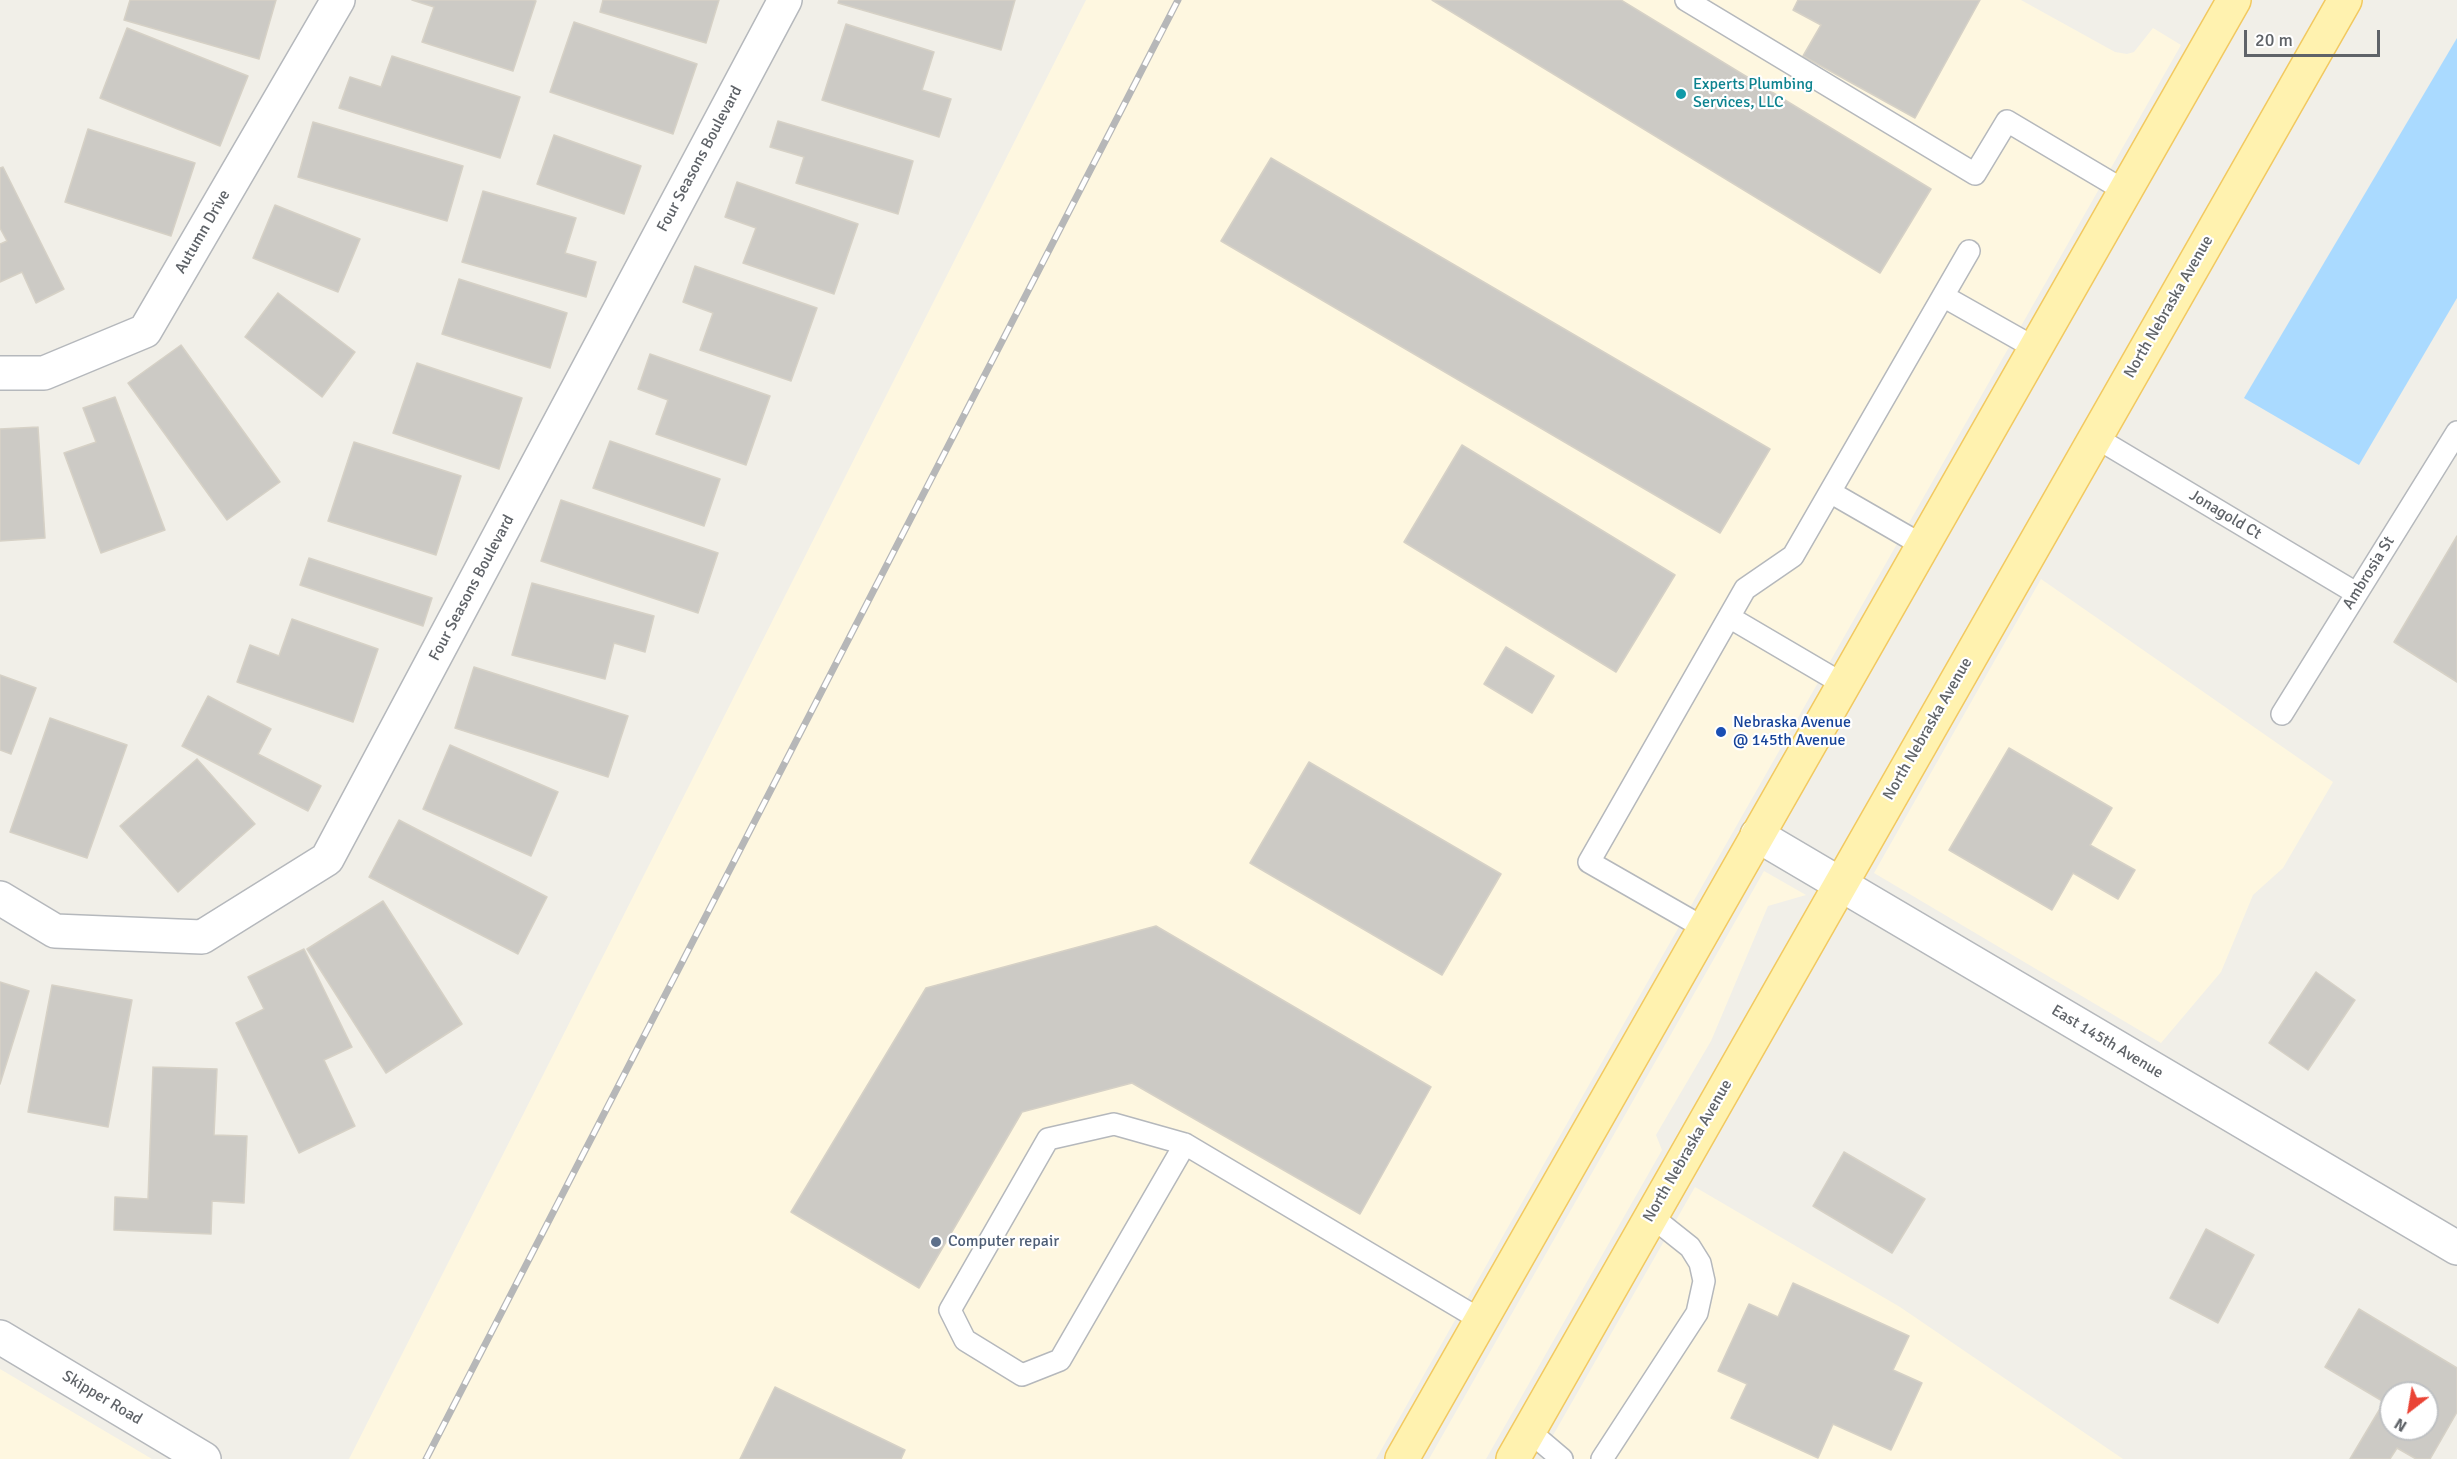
<!DOCTYPE html>
<style>
body{margin:0}
#map{position:relative;width:2457px;height:1459px;overflow:hidden;background:#f1efe8;font-family:Signika,sans-serif}
canvas{display:block}
.north{position:absolute;left:2379px;top:1381px;width:60px;height:60px;box-sizing:border-box;background:#fff;border:2px solid #bfc1c3;border-radius:50%;rotate:211deg;font-size:16px;font-weight:700;line-height:24px;text-align:center;color:#5f6368}
.north::after{content:'';display:block;margin:auto;width:21px;height:27px;background:#ea4335;clip-path:polygon(50% 0,100% 100%,50% 72%,0 100%)}
.scale{position:absolute;left:2244px;top:30px;width:136px;height:27px;box-sizing:border-box;border:3px solid #5f6368;border-top:0;padding-left:8px;font-size:18px;line-height:21px;white-space:nowrap;color:#5f6368;-webkit-text-stroke:4px #fff;paint-order:stroke}
</style>
<div id="map">
<canvas width="2457" height="1459"></canvas>
<div class="north">N</div>
<div class="scale">20 m</div>
</div>
<script>
const context = document.querySelector('canvas').getContext('2d');
context.lineJoin = 'round';
function paint(path, color) {
  context.fillStyle = color;
  context.fill(path, 'evenodd');
}
function shape(rows) {
  const path = new Path2D();
  for (const r of rows) {
    path.moveTo(r[0], r[1]);
    for (let i = 2; i < r.length; i += 2) path.lineTo(r[i], r[i + 1]);
  }
  return path;
}
function trace(path, color, width, dash) {
  context.strokeStyle = color;
  context.lineWidth = width;
  context.lineCap = dash ? 'butt' : 'round';
  context.setLineDash(dash || []);
  context.stroke(path);
}
function write(font, color, halo, rows, align = 'center') {
  context.font = font + ' Signika,sans-serif';
  context.lineWidth = 4.5;
  context.setLineDash([]);
  context.textBaseline = 'middle';
  context.strokeStyle = halo;
  context.fillStyle = color;
  for (const [text, x, y, turn = 0] of rows) {
    context.save();
    context.translate(x, y);
    context.rotate((+turn || 0) * Math.PI / 180);
    context.textAlign = isNaN(turn) ? turn : align;
    if (halo) context.strokeText(text, 0, 0);
    context.fillText(text, 0, 0);
    context.restore();
  }
}
paint(shape([
 [1086,0,2021,0,2115,52,2127,54,2134,52,2153,28,2181,45,1376,1459,349,1459],
 [2041,579,2333,782,2283,868,2253,895,2221,972,2161,1043,1874,873],
 [1764,871,1806,895,1768,906,1711,1041,1656,1135,1662,1150,1486,1459,1429,1459],
 [1695,1187,1900,1307,2123,1459,1573,1459,1548,1444],
 [0,1369,152,1459,0,1459]
]), '#fef7e0');
paint(shape([
 [2457,38,2457,298,2359,465,2244,398]
]), '#aadaff');
const building = shape([
 [130,0,276,0,259,59,124,20,130,0],
 [412,0,532,0,536,1,513,71,422,42,434,7,412,0],
 [603,0,719,0,706,43,600,12,603,0],
 [839,0,1015,0,1001,50,838,3,839,0],
 [1432,0,1621,0,1931,189,1880,273,1432,0],
 [1798,0,1980,0,1915,118,1803,56,1821,25,1793,10,1798,0],
 [574,22,697,64,673,134,550,92,574,22],
 [846,24,934,52,922,90,951,99,939,137,822,100,846,24],
 [127,28,248,76,220,146,100,98,127,28],
 [392,56,520,97,500,158,339,108,350,77,381,87,392,56],
 [778,121,913,161,898,214,796,183,804,157,770,147,778,121],
 [313,122,463,166,447,221,298,177,313,122],
 [88,129,195,163,171,236,65,202,88,129],
 [554,135,641,166,624,214,537,184,554,135],
 [1271,158,1770,449,1720,533,1221,241,1271,158],
 [3,167,64,289,36,303,22,272,0,282,0,244,7,241,0,228,0,168,3,167],
 [737,182,858,224,834,294,743,263,756,228,725,217,737,182],
 [483,191,576,218,565,253,596,262,586,297,462,262,483,191],
 [275,205,360,239,338,292,253,258,275,205],
 [695,266,817,308,791,381,700,350,713,313,683,302,695,266],
 [459,279,567,313,550,368,442,334,459,279],
 [278,293,355,352,322,397,245,337,278,293],
 [181,345,280,482,227,520,128,383,181,345],
 [650,354,770,396,746,465,656,434,668,400,638,389,650,354],
 [417,363,522,398,499,469,393,433,417,363],
 [115,397,165,530,101,553,64,453,96,442,83,408,115,397],
 [38,427,45,538,0,541,0,429,38,427],
 [610,441,720,479,704,526,593,488,610,441],
 [354,442,461,476,436,555,328,521,354,442],
 [1462,445,1675,575,1616,672,1404,542,1462,445],
 [561,500,718,553,698,613,541,561,561,500],
 [2457,536,2457,682,2394,642,2457,536],
 [309,558,432,598,423,626,300,585,309,558],
 [532,583,654,616,645,652,614,643,605,679,512,655,532,583],
 [292,619,378,649,353,722,237,682,250,645,279,656,292,619],
 [1506,647,1554,676,1532,713,1484,684,1506,647],
 [474,667,628,716,608,777,455,728,474,667],
 [0,675,36,688,11,754,0,750,0,675],
 [208,696,271,729,258,754,321,786,308,811,182,746,208,696],
 [50,718,127,745,87,858,10,832,50,718],
 [450,745,558,792,531,856,423,809,450,745],
 [2009,748,2112,808,2090,845,2135,870,2118,899,2073,873,2052,910,1949,850,2009,748],
 [197,759,255,824,178,892,120,826,197,759],
 [1309,762,1501,874,1442,975,1250,863,1309,762],
 [399,820,547,897,518,954,369,877,399,820],
 [383,901,462,1024,386,1073,307,949,383,901],
 [1156,926,1431,1087,1360,1214,1132,1083,1022,1112,919,1288,791,1212,926,988,1156,926],
 [304,949,352,1047,324,1060,355,1126,299,1153,236,1023,264,1009,248,977,304,949],
 [2316,972,2355,1000,2308,1070,2269,1043,2316,972],
 [0,982,29,991,0,1084,0,982],
 [52,985,132,1000,108,1127,28,1112,52,985],
 [153,1067,217,1069,214,1135,247,1136,244,1203,212,1201,211,1234,114,1230,115,1197,148,1199,153,1067],
 [1844,1152,1925,1199,1892,1253,1813,1206,1844,1152],
 [2206,1229,2254,1255,2218,1323,2170,1298,2206,1229],
 [1793,1283,1909,1336,1893,1370,1922,1383,1891,1450,1833,1424,1818,1458,1731,1418,1747,1384,1718,1371,1749,1304,1778,1317,1793,1283],
 [2359,1309,2457,1368,2457,1412,2430,1459,2416,1459,2397,1448,2390,1459,2350,1459,2384,1402,2325,1367,2359,1309],
 [2391,1393,2427,1393,2427,1429,2391,1429,2391,1393],
 [775,1387,905,1450,901,1459,740,1459,775,1387]
]);
paint(building, '#cccac5');
trace(building, '#d6d1c6', 1.5);
const service = shape([
 [1686,0,1975,174,2007,121,2125,191],
 [1943,296,2035,348],
 [2095,437,2356,593],
 [1830,492,1922,545],
 [1729,617,1843,684],
 [2282,714,2457,432],
 [1706,929,1589,862,1745,589,1793,556,1969,251],
 [1185,1144,1060,1360,1022,1375,965,1340,950,1310,1048,1139,1114,1124,1185,1144,1481,1320],
 [1529,1431,1562,1459],
 [1602,1459,1697,1313,1704,1281,1700,1263,1690,1247,1651,1216]
]);
const minor = shape([
 [0,373,44,373,145,331,338,0],
 [1757,835,2457,1248],
 [0,898,55,931,202,937,327,859,785,0]
]);
const tertiary = shape([
 [0,1337,204,1459]
]);
const primary = shape([
 [1402,1459,2234,0],
 [1513,1459,2345,0]
]);
trace(service, '#b5b8bc', 24);
trace(minor, '#b5b8bc', 36);
trace(tertiary, '#b5b8bc', 36);
trace(primary, '#f2c960', 36);
trace(service, '#fff', 21);
trace(minor, '#fff', 33);
trace(tertiary, '#fff', 33);
trace(primary, '#fff2af', 33);
const rail = shape([
 [426,1459,1178,0]
]);
trace(rail, '#b6b7b8', 7);
trace(rail, '#fff', 4.5, [14]);
for (const [x, y, r, color] of [
 [1681,94,6,"#0f9aa8"],
 [1721,732,6,"#1a4fb4"],
 [936,1242,6,"#5c6f8a"]
]) {
  const dot = new Path2D();
  dot.arc(x, y, r, 0, 2 * Math.PI);
  context.fillStyle = color;
  context.fill(dot);
  trace(dot, '#fff', 2);
}
write('16px', '#0d838f', '#fff', [
 ["Experts Plumbing",1693,85],
 ["Services, LLC",1693,103]
], 'left');
write('16px', '#5f6368', '#fff', [
 ["Four Seasons Boulevard",700,159,-62],
 ["Autumn Drive",203,232,-60],
 ["North Nebraska Avenue",2169,307,-60],
 ["Jonagold Ct",2225,515,31],
 ["Ambrosia St",2369,573,-58],
 ["Four Seasons Boulevard",472,588,-62],
 ["North Nebraska Avenue",1928,729,-60],
 ["East 145th Avenue",2107,1042,31],
 ["North Nebraska Avenue",1688,1151,-60],
 ["Skipper Road",102,1398,31]
]);
write('16px', '#164399', '#fff', [
 ["Nebraska Avenue",1733,723],
 ["@ 145th Avenue",1733,741]
], 'left');
write('16px', '#4e5e75', '#fff', [
 ["Computer repair",948,1242]
], 'left');
</script>
